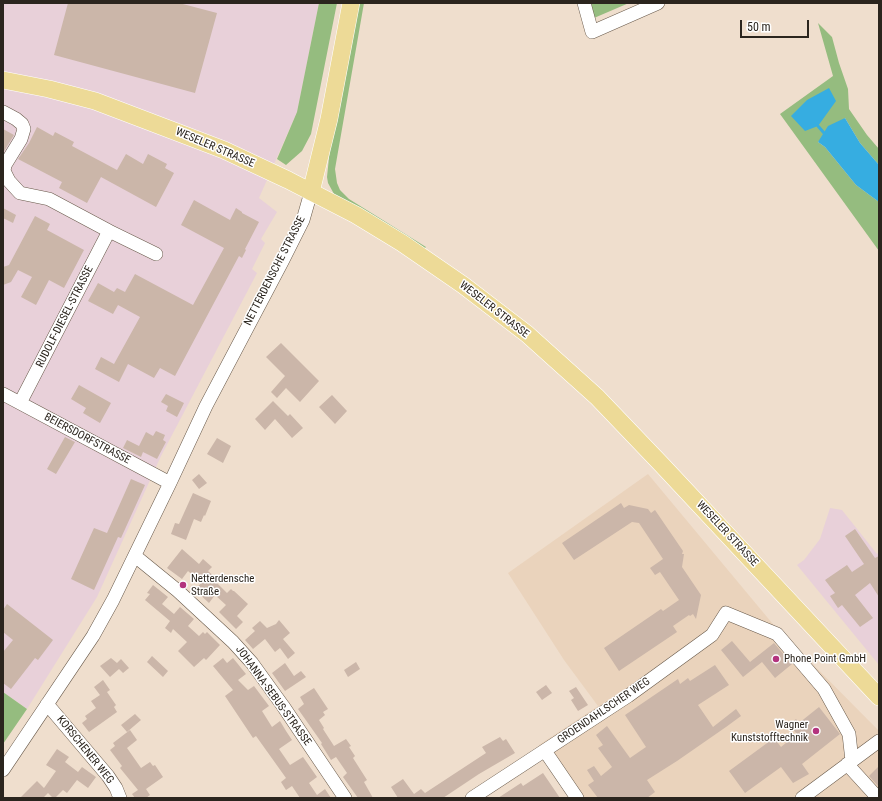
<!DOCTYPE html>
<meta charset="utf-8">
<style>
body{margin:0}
#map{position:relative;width:882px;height:801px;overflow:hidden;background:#efdecd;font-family:"Roboto Condensed",sans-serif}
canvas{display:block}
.frame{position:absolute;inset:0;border:4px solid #2b251e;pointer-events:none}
.scale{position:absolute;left:740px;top:20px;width:69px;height:18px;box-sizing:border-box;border:2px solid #2b251e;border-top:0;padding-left:5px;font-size:12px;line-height:14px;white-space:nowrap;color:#2b251e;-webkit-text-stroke:3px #fff;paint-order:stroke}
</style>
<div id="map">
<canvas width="882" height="801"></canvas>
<div class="frame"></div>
<div class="scale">50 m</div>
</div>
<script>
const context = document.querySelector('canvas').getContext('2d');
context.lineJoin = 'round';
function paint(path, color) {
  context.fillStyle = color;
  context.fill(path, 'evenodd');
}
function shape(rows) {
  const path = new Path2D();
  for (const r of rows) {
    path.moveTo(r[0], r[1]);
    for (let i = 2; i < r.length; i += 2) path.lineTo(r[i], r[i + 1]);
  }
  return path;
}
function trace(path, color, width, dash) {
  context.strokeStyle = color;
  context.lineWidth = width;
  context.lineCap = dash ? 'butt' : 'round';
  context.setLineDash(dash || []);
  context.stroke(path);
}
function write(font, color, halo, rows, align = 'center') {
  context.font = font + ' "Roboto Condensed",sans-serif';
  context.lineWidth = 3;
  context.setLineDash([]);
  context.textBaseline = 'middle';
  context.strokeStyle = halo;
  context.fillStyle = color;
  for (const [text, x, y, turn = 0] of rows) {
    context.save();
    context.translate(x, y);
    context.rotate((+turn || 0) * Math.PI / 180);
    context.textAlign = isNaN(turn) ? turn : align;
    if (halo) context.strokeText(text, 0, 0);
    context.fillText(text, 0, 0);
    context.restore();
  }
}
paint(shape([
 [648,474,772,623,879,731,879,798,575,798,539,745,598,706,564,660,508,573]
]), '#ead3bc');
paint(shape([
 [3,3,319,3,297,112,259,198,277,212,261,239,265,243,252,269,257,273,161,456,97,597,27,709,3,692],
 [830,508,842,510,877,554,879,552,879,665,797,565,804,560,820,539]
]), '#e8d0d9');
paint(shape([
 [319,3,337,3,311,134,302,151,286,165,277,159,297,112],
 [356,3,364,3,335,169,337,183,340,190,349,199,426,247,423,250,338,198,334,194,328,183,327,177,331,138],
 [591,3,629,3,594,18],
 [818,23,832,37,839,63,848,89,849,109,867,135,879,149,879,165,860,143,845,118,818,142,825,147,856,185,879,202,879,251,780,114,833,76],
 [3,692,27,709,3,744]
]), '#95bc7f');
paint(shape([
 [829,88,836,101,818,126,805,131,791,116,807,100],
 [845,118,860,143,879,165,879,202,856,185,825,147,818,142,828,126]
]), '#36ade1');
trace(shape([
 [818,126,824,133]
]), '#36ade1', 3);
paint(shape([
 [68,3,179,3,217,13,195,93,54,55],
 [37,127,53,136,55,132,74,142,72,146,117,170,126,154,143,164,148,154,167,164,165,168,174,173,156,207,101,177,87,203,59,188,62,182,18,159,29,143],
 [3,129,14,135,3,153],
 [194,200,230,220,236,208,242,212,242,213,259,222,245,249,246,250,242,258,239,256,175,376,160,368,154,378,128,364,119,382,95,369,101,357,114,364,140,317,118,305,113,314,88,301,98,283,114,292,117,288,125,292,135,274,193,305,224,248,181,225],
 [3,208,16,215,13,223,3,218],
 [35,216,50,224,47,230,84,250,64,288,49,280,36,305,21,297,32,277,18,270,11,282,3,285,3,267,9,265],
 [281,343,319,381,300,402,286,388,277,398,271,392,285,376,266,357],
 [79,385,111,403,100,423,83,413,86,408,71,399],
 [166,394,184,403,177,417,166,411,168,406,161,402],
 [332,395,347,411,335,424,319,407],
 [273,401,288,416,290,414,303,428,292,438,275,419,265,430,255,419],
 [156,431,165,435,163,440,166,442,157,459,143,452,141,457,123,448,127,440,139,446,146,432,153,436],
 [65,437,75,442,56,474,47,469],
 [217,438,231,446,223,463,207,454],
 [199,474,207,483,199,489,192,480],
 [131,479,145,485,121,538,118,537,94,590,71,579,94,528,107,533],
 [193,493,211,501,205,516,204,515,201,522,194,519,186,540,171,534,175,523,179,524],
 [621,503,624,508,629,505,648,509,651,513,655,510,683,551,682,554,684,554,682,567,701,595,696,619,693,614,690,616,689,615,673,626,677,632,619,671,604,648,661,609,663,611,679,600,660,572,655,575,650,568,663,559,639,523,632,522,574,560,562,543],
 [855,529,875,558,879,556,879,597,870,583,855,595,873,618,860,627,842,605,838,608,830,596,835,593,825,580,847,565,852,572,864,564,845,536],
 [182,549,199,564,203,559,212,567,208,571,217,579,215,581,227,593,231,589,233,591,234,591,248,604,237,616,243,622,236,629,219,612,226,605,215,595,209,603,195,590,201,583,188,571,182,579,167,568],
 [153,585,168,597,162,604,174,614,180,607,194,619,188,626,199,636,203,632,205,634,207,632,220,645,207,659,206,660,204,658,194,667,178,651,187,642,173,629,171,633,165,628,170,621,145,600,150,594,147,593],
 [7,604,53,640,38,660,35,658,11,689,3,683,3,652,13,640,3,632,3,610],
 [279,620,290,633,283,639,295,653,288,659,280,648,275,652,265,639,253,649,245,640,255,631,252,628,260,621,267,628,276,624],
 [732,641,750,662,774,643,792,664,775,678,762,662,743,677,721,650],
 [152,656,168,671,163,677,147,662],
 [111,658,117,663,121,659,129,668,123,673,119,669,110,677,100,666],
 [223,658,227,663,233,658,246,674,238,680,248,690,254,686,269,706,262,711,272,727,280,721,286,731,292,740,279,749,290,765,303,757,317,777,309,783,317,795,325,789,331,798,300,798,292,786,286,790,281,782,286,778,256,736,253,738,225,696,233,690,213,666],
 [356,662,360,669,348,677,344,670],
 [285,663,294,676,301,671,306,677,285,691,272,673],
 [715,665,729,685,698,705,713,727,736,709,741,716,726,727,677,761,647,780,655,792,647,798,598,798,588,785,594,781,587,770,594,766,601,776,612,767,598,748,603,745,596,735,607,726,630,758,646,747,625,715,678,679,680,684,688,678,690,681],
 [103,680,110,690,107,692,116,705,114,707,117,712,89,732,82,723,87,719,85,716,96,708,91,701,100,695,94,687],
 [546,685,552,693,542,700,536,692],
 [576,687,588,705,578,711,571,700,574,698,569,691],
 [314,688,328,709,323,712,325,715,319,720,324,728,323,729,334,746,346,739,351,746,349,747,355,756,353,758,367,780,364,782,373,798,358,798,343,777,347,773,336,757,331,760,321,744,322,743,298,709,304,704,300,697],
 [819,707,840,734,802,764,809,774,793,783,781,767,745,793,729,771,774,738,781,747,797,734,789,725,796,719,799,723],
 [135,714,141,720,127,732,121,725],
 [130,730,137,740,127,748,141,768,150,762,153,766,155,765,163,777,146,789,150,795,146,798,135,798,132,794,138,790,120,768,122,766,110,750,115,746,113,743],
 [500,737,503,741,506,739,515,753,479,774,443,798,398,798,391,787,403,779,414,794,421,789,425,793,486,753,482,747],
 [57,749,69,757,65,762,78,772,82,767,96,777,88,788,77,780,67,793,63,790,55,798,53,798,48,793,43,798,20,798,37,781,44,788,56,771,46,765],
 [879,766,879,787,869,776],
 [543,773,560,798,498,798,521,783,523,786]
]), '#cbb6a9');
const minor = shape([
 [584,3,592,32,658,3],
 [3,112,16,119,22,124,24,129,21,139,5,165,4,171,9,181,20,193,49,199,109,231,20,403],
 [109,231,156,254],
 [3,394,170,483],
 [135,556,178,591,233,642,252,663,283,706,345,798],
 [47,704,108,776,116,788,120,798],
 [545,751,577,798],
 [847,764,878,798],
 [3,770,93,636,113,600,170,483,206,406,283,260,303,220,311,192],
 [472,798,628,696,712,635,726,613,777,634,824,689,849,734,852,761],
 [802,798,879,741]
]);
const major = shape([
 [3,80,49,89,95,101,224,150,288,180,356,215,402,243,463,285,527,334,597,397,662,465,879,697],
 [311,192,329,119,351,3]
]);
trace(minor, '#675849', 14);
trace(major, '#fff', 18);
trace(minor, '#fff', 13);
trace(major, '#edda97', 17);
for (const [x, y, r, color] of [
 [183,585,4,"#b3337e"],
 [776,659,4,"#b3337e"],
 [816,731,4,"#b3337e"]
]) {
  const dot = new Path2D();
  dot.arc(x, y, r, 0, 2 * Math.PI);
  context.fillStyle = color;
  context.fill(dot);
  trace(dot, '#fff', 1.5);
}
write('11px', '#2b251e', '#fff', [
 ["WESELER STRASSE",215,148,23],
 ["NETTERDENSCHE STRASSE",275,271,-63],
 ["WESELER STRASSE",494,310,38],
 ["RUDOLF-DIESEL-STRASSE",65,317,-63],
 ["BEIERSDORFSTRASSE",87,439,28],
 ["WESELER STRASSE",727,534,47],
 ["JOHANNA-SEBUS-STRASSE",273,696,54],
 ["GROENDAHLSCHER WEG",604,711,-34],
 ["KORSCHENER WEG",85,750,51]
]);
write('11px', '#2b251e', '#fff', [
 ["Netterdensche",191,579],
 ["Straße",191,592],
 ["Phone Point GmbH",784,659],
 ["Wagner",808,725,"right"],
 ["Kunststofftechnik",808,738,"right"]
], 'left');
</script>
